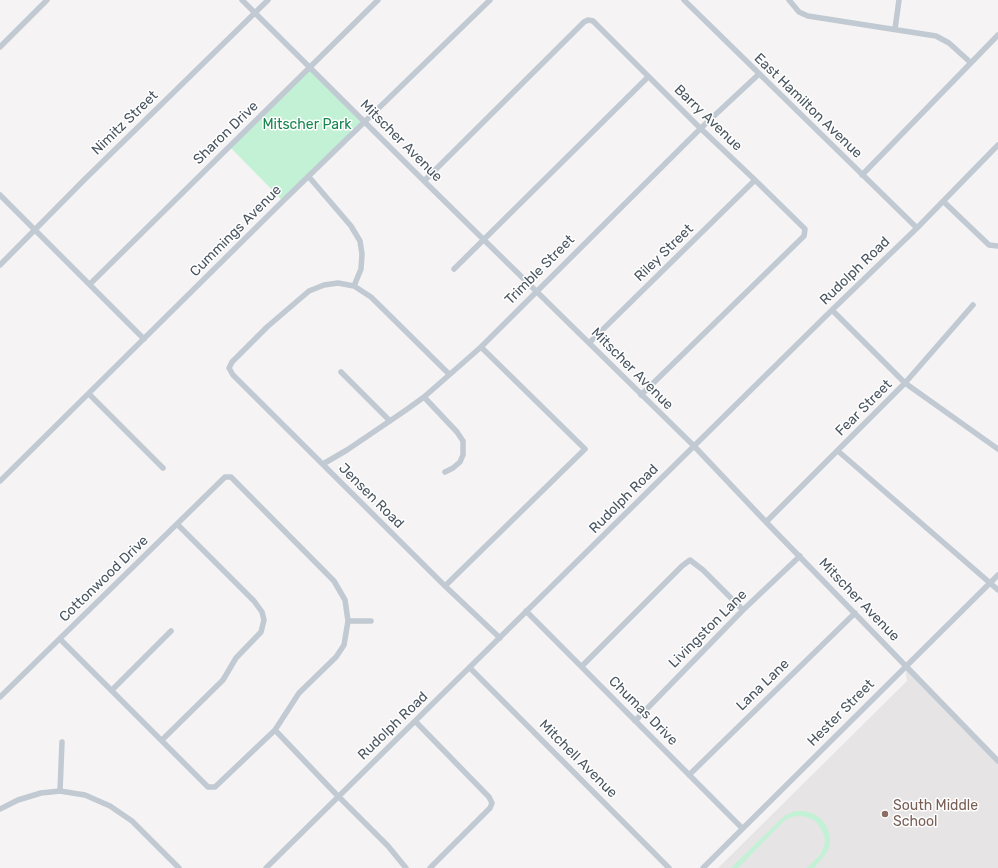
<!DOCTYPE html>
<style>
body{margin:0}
canvas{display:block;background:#f5f3f3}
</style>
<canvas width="998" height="868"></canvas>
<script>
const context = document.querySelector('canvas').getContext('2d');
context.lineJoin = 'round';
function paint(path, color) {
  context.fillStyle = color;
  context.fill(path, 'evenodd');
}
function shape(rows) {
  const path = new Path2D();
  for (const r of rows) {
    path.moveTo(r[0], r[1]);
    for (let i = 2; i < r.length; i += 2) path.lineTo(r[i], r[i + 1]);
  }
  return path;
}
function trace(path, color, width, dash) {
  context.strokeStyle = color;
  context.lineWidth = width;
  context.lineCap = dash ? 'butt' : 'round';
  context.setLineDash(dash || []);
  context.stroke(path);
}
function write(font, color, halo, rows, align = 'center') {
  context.font = font + ' Rubik,sans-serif';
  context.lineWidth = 3;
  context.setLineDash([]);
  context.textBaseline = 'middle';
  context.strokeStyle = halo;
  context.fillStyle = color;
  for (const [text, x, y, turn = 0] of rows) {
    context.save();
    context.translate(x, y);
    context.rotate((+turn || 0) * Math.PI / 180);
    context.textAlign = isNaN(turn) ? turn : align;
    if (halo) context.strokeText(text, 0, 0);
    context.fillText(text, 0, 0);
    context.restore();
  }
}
paint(shape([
 [905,666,998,761,998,868,718,868,907,681]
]), '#e6e4e5');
paint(shape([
 [310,68,365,122,283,201,229,146],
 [795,811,804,811,814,814,821,819,827,827,830,836,830,845,827,852,814,868,807,868,820,855,823,849,825,843,824,835,820,827,815,821,807,817,799,816,791,817,784,821,738,868,731,868,781,819,786,815]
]), '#c3f1d5');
trace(shape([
 [242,0,424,181,694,446,766,522,998,761],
 [684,0,917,228],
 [789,0,799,12,808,16,936,36,949,43,970,62],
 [895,29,899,0],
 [0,47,47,0],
 [862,175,998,35],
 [309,177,351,226,360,241,362,254,361,269,354,286],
 [424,181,584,22,588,20,593,21,697,125,755,180,805,229,804,236,641,395],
 [0,195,144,339],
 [944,202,989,245,998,246],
 [0,265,84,180,268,0],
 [454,269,648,77],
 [90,284,378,0],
 [832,310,905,383,998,449],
 [589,343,755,180],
 [341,372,390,421],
 [449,374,371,297,354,286,338,283,324,285,309,291,267,327,232,362,229,368,233,375,445,586,500,638],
 [89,394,163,468],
 [424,397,457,432,463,441,463,455,460,462,453,468,445,472],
 [838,451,998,590],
 [323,464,347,450,406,410,424,397,481,347,701,128,759,74],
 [0,481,283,201,490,0],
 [766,522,905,383,973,305],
 [445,586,585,449,481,347],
 [526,611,742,828],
 [348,621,371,621],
 [582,666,682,566,690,560,703,570,743,610],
 [470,668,669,868],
 [112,690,171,631],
 [0,697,225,477,231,477,334,581,345,600,348,621,344,645,336,657,299,693,275,730,215,787,208,787,60,639],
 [415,721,489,797,492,803,490,808,430,868],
 [635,721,743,610,800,556],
 [275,730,334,792,388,846,406,868],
 [162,740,223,680,236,658,261,632,264,620,262,612,254,601,177,524],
 [689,775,855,613],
 [60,791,62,742],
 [0,809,18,800,41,793,60,791,85,795,110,806,132,821,179,868],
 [266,868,832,310,917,228,998,145],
 [703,868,998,575]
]), '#c1cad2', 5.5);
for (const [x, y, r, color] of [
 [885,814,4,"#8d6e63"]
]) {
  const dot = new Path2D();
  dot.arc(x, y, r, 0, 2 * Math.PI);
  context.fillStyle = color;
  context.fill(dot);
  trace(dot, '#fff', 1.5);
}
write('14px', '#4a5661', '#fff', [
 ["East Hamilton Avenue",808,106,44],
 ["Barry Avenue",708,118,44],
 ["Nimitz Street",125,123,-44],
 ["Sharon Drive",226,133,-44],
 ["Mitscher Avenue",401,141,45],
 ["Cummings Avenue",236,231,-45],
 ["Riley Street",664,253,-44],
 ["Trimble Street",540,270,-45],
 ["Rudolph Road",855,271,-44],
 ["Mitscher Avenue",632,369,45],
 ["Fear Street",864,408,-45],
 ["Jensen Road",371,496,45],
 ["Rudolph Road",624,499,-45],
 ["Cottonwood Drive",104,579,-44],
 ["Mitscher Avenue",859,600,46],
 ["Livingston Lane",708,629,-45],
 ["Lana Lane",763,685,-44],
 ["Chumas Drive",643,711,45],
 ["Hester Street",841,713,-45],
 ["Rudolph Road",393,726,-44],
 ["Mitchell Avenue",578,759,45]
]);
write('14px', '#17864f', '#fff', [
 ["Mitscher Park",307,125]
]);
write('14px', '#785e54', '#fff', [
 ["South Middle",893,806],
 ["School",893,822]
], 'left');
</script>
